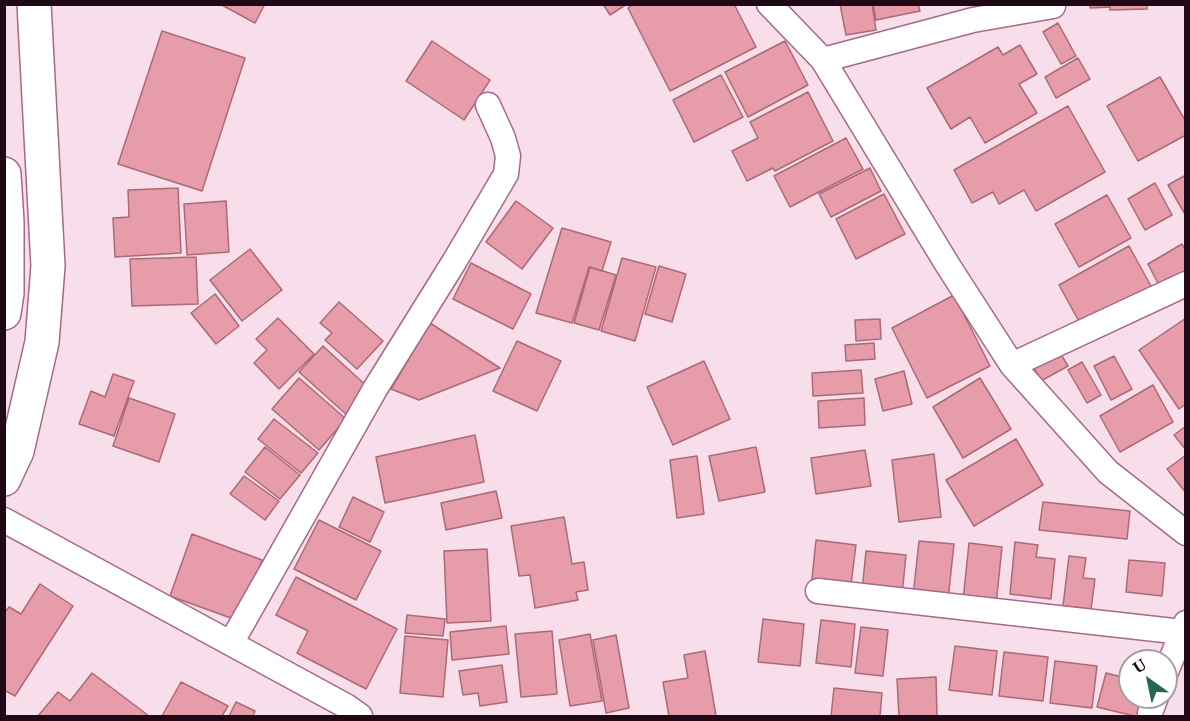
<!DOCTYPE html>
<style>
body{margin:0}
#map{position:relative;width:1190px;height:721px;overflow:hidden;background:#f8ddea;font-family:"IBM Plex Serif",serif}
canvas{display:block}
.frame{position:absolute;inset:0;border:6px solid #200916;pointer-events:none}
.north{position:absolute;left:1118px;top:649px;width:60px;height:60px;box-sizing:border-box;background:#fff;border:2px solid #a69da2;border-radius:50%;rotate:327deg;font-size:16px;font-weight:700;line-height:24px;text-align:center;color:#200916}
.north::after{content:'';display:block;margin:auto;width:21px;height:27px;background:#296651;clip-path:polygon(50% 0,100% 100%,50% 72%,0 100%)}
</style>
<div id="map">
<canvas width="1190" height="721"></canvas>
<div class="frame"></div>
<div class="north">U</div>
</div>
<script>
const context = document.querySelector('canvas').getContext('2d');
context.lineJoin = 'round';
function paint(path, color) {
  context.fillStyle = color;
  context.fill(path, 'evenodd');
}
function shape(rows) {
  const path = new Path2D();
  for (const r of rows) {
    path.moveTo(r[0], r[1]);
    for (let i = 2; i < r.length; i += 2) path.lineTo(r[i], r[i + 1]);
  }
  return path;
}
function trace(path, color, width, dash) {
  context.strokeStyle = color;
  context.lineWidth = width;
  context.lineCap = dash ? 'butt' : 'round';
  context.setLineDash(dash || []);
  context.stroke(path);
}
const building = shape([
 [220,4,265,4,255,23,220,4],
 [603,4,627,4,610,15,603,4],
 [634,4,734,4,756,47,670,91,628,8,634,4],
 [840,4,872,4,876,30,846,35,840,4],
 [873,4,918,4,920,11,876,20,873,4],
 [1090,4,1109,4,1110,7,1090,8,1090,4],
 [1110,4,1147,4,1147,9,1110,10,1110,4],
 [1058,23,1076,56,1061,64,1043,32,1058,23],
 [162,31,245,58,202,191,118,164,162,31],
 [432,41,490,80,464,120,406,81,432,41],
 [785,41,808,85,748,117,725,72,785,41],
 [1020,45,1037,74,1019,84,1037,113,985,143,970,117,951,129,927,88,998,47,1003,55,1020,45],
 [1078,58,1090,79,1056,98,1045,77,1078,58],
 [721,75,743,117,694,142,673,100,721,75],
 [1160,77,1186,122,1186,135,1138,161,1107,106,1160,77],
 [808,92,833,141,775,171,773,168,747,181,732,151,758,138,750,122,808,92],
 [1068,106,1105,172,1036,211,1024,190,999,204,993,192,972,203,954,170,1068,106],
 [846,138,863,169,790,207,774,176,846,138],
 [870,168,881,191,831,217,819,194,870,168],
 [1186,175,1186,216,1168,185,1186,175],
 [1155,183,1172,215,1145,230,1128,199,1155,183],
 [178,188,181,253,115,257,113,218,129,217,128,190,178,188],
 [884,194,905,234,856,259,836,219,884,194],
 [1107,195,1131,238,1079,267,1055,224,1107,195],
 [226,201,229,252,187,255,184,204,226,201],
 [516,201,553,228,522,269,486,242,516,201],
 [562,228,611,242,602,271,589,267,572,323,536,313,562,228],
 [1182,244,1186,251,1186,281,1163,293,1148,264,1182,244],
 [1129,246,1152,288,1082,327,1059,285,1129,246],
 [250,249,282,290,242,321,210,280,250,249],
 [196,257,198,304,132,306,130,259,196,257],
 [622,258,656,267,635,341,601,331,622,258],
 [471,263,531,294,513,329,453,299,471,263],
 [659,266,686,274,672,322,645,314,659,266],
 [590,267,616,275,599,330,574,323,590,267],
 [215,294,239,326,216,344,191,313,215,294],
 [954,295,990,366,927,398,892,328,954,295],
 [339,302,383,341,357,369,325,340,332,333,320,323,339,302],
 [278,318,314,354,279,389,254,363,267,350,256,339,278,318],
 [1186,318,1186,404,1179,409,1139,350,1186,318],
 [880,319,881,339,856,341,855,320,880,319],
 [430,323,500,368,419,400,391,389,430,323],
 [517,341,561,361,537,411,493,391,517,341],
 [874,343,875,359,846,361,845,345,874,343],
 [323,346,371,390,348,416,299,372,323,346],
 [1059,351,1068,366,1041,381,1033,365,1059,351],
 [1114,356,1132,389,1111,400,1094,366,1114,356],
 [704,361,730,419,673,445,647,387,704,361],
 [1082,362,1101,395,1087,403,1068,370,1082,362],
 [861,370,863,393,813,396,812,373,861,370],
 [904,371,912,404,883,411,875,379,904,371],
 [113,374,134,381,114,436,79,424,91,391,105,397,113,374],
 [299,378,346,419,319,450,272,409,299,378],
 [980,378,1011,429,963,458,933,407,980,378],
 [1153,385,1173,422,1120,452,1100,416,1153,385],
 [129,398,175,414,159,462,113,446,129,398],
 [864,398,865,425,819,428,818,401,864,398],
 [274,419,318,453,301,473,258,439,274,419],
 [1186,426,1186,450,1174,435,1186,426],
 [475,435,484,482,385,503,376,457,475,435],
 [1016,439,1043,485,974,526,946,480,1016,439],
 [265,447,300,475,280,499,245,472,265,447],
 [756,447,765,492,719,501,709,456,756,447],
 [865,450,871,486,816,494,811,458,865,450],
 [934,454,941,517,899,522,892,460,934,454],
 [1186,455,1186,493,1167,469,1186,455],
 [697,456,704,514,677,518,670,460,697,456],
 [244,476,279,501,265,520,230,494,244,476],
 [496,491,502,518,446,530,441,503,496,491],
 [353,497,384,512,370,542,339,527,353,497],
 [1043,502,1130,511,1127,539,1039,530,1043,502],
 [564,517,572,564,584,562,588,590,576,592,578,600,535,608,530,575,519,576,511,526,564,517],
 [319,520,381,551,356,600,294,569,319,520],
 [192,534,262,560,239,621,170,596,192,534],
 [816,540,856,545,850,592,811,588,816,540],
 [919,541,954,544,948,600,913,597,919,541],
 [1015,542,1038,545,1036,557,1055,559,1051,599,1010,594,1015,542],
 [969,543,1002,547,996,605,963,601,969,543],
 [487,549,491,621,447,623,444,551,487,549],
 [866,551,906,555,902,595,862,591,866,551],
 [1069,556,1086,558,1083,578,1095,579,1091,609,1063,606,1069,556],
 [1129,560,1165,563,1162,596,1126,592,1129,560],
 [296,577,397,629,366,689,297,653,308,631,276,615,296,577],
 [40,584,73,606,15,696,4,690,4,613,9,607,21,614,40,584],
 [407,615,445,619,443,636,405,633,407,615],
 [763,619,804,624,800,666,758,662,763,619],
 [821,620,855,624,851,667,816,663,821,620],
 [506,626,509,654,452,660,450,632,506,626],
 [861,627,888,630,883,676,855,673,861,627],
 [552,631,557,694,521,697,515,634,552,631],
 [590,634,602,701,570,706,559,640,590,634],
 [616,635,629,708,606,713,593,640,616,635],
 [405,636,448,640,443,697,400,693,405,636],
 [955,646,997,651,992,695,949,690,955,646],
 [705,651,716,716,669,716,663,682,688,678,684,655,705,651],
 [1004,652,1048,657,1043,701,999,696,1004,652],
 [1055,661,1097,666,1092,708,1050,703,1055,661],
 [1130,664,1130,697,1146,697,1140,716,1134,716,1097,707,1106,673,1126,678,1130,664],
 [502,665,507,702,480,706,478,693,463,695,459,671,502,665],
 [92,673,149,716,38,716,58,692,70,701,92,673],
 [936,677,937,716,899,716,897,679,936,677],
 [181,682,228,706,222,716,162,716,181,682],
 [834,688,882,693,880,716,831,716,834,688],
 [236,702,255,711,253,716,229,716,236,702]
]);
paint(building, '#e69ca9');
trace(building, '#ac6a76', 1.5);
const street = shape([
 [769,4,823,60,947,264,1012,365,1108,472,1186,533],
 [823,60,973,20,1053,6],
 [1012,365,1186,284],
 [4,520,346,706,360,716],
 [818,591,1182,632],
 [231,643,375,389,454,262,506,174,508,156,503,138,488,105],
 [1166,672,1186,623],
 [1150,713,1156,697]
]);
const secondary = shape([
 [4,174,7,222,7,293,4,313],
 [4,479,17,451,42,342,48,266,34,4]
]);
trace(street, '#a56a88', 27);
trace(secondary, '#a56a88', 36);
trace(street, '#fff', 24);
trace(secondary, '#fff', 33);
</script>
